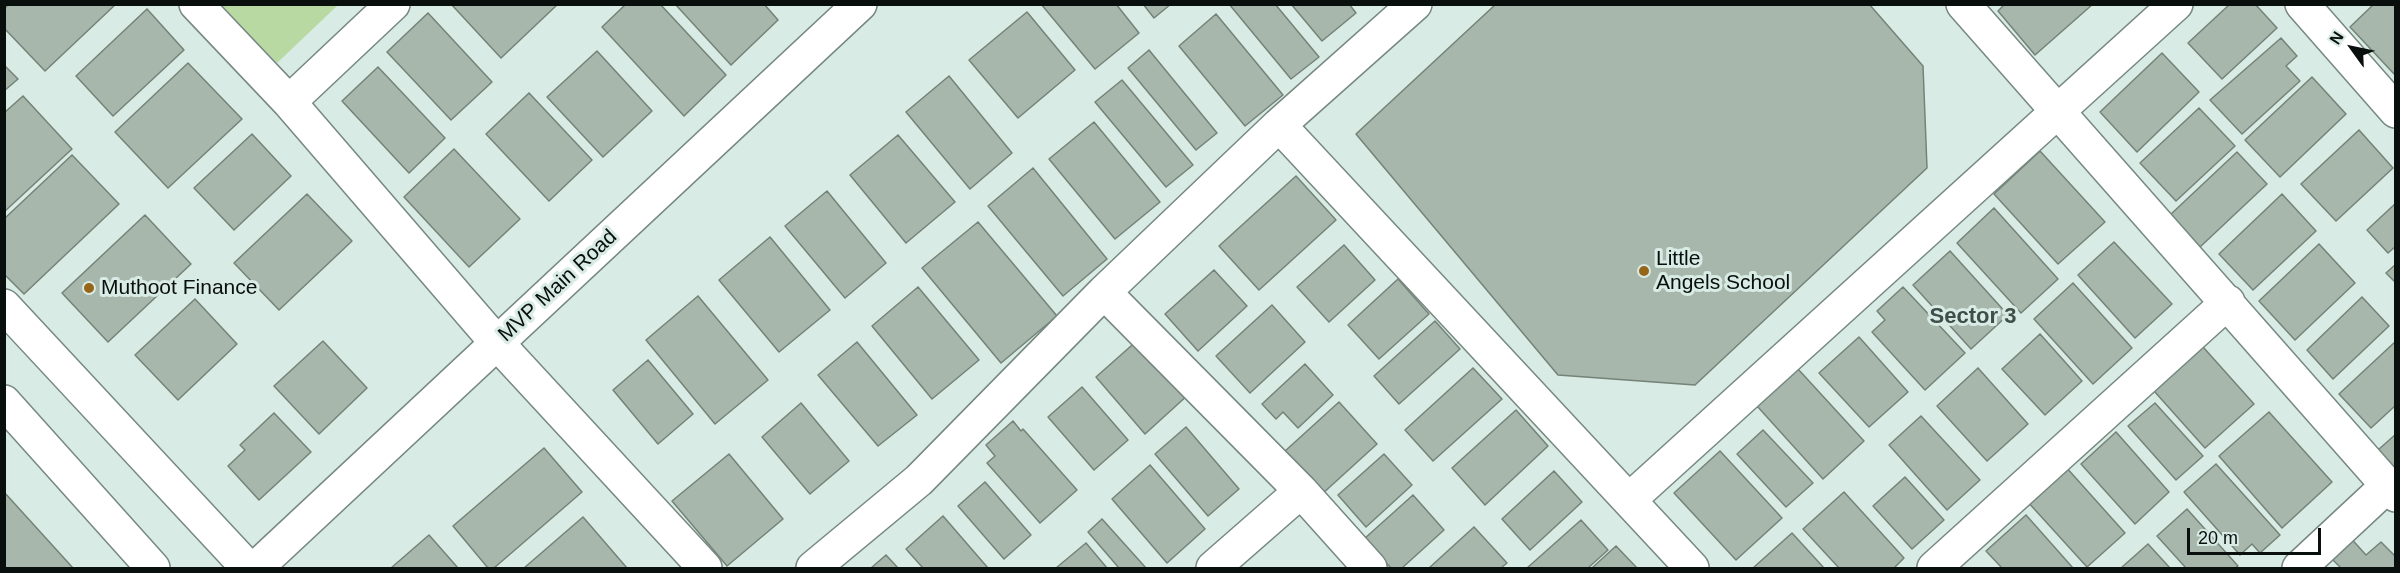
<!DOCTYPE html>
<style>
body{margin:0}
#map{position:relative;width:2400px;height:573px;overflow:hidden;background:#d8ebe4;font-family:Helvetica,sans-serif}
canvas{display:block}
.frame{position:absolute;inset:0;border:6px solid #090f0d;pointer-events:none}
.north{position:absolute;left:2322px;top:18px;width:60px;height:60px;-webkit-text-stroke:4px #d8ebe4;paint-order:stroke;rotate:303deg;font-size:16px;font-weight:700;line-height:24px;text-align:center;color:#090f0d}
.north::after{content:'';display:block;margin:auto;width:21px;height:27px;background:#090f0d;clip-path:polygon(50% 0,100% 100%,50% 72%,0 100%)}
.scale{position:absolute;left:2187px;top:528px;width:134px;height:27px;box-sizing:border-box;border:3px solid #090f0d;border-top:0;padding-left:8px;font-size:18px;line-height:21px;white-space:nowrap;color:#090f0d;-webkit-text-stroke:4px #d8ebe4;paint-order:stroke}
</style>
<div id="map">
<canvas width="2400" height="573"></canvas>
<div class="frame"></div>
<div class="north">N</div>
<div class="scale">20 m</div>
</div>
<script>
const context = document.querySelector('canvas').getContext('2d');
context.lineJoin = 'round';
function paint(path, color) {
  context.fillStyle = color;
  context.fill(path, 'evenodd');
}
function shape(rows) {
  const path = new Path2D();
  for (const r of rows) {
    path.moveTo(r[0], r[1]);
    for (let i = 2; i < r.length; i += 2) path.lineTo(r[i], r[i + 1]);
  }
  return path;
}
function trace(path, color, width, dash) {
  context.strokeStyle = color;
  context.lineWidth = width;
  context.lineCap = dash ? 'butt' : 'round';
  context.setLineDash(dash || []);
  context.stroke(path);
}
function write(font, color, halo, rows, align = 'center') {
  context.font = font + ' Helvetica,sans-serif';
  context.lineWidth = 6;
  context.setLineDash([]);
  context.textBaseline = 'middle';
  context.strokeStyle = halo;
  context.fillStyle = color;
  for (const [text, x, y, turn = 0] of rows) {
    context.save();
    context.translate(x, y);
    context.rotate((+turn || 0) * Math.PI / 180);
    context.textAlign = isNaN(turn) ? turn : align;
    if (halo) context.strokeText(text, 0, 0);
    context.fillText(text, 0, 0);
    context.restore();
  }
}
paint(shape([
 [221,5,338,5,277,63]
]), '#b9d9a3');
const building = shape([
 [9,4,116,4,45,71,4,28,4,9,9,4],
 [451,4,558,4,501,58,451,4],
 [626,4,660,4,726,75,684,116,602,27,626,4],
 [675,4,764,4,778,20,731,65,675,4],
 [1041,4,1116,4,1139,33,1095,69,1041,4],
 [1143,4,1171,4,1154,18,1143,4],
 [1229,4,1275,4,1319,57,1291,79,1229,4],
 [1291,4,1349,4,1356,13,1322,41,1291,4],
 [1496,4,1869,4,1923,66,1927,168,1695,385,1558,375,1356,134,1496,4],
 [2005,4,2093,4,2035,55,1998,11,2005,4],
 [2230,4,2255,4,2277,28,2222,79,2188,43,2230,4],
 [2374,4,2396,4,2396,76,2350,27,2374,4],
 [147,9,184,50,113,116,76,76,147,9],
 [1027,12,1075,70,1018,118,969,60,1027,12],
 [428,13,492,82,451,120,387,52,428,13],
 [1216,14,1283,95,1245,126,1179,46,1216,14],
 [2281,38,2297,56,2286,66,2300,81,2242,134,2210,100,2281,38],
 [1149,50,1217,133,1196,150,1128,68,1149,50],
 [597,51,652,111,603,157,547,97,597,51],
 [2162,53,2199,92,2137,152,2100,112,2162,53],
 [188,63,242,119,168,188,115,132,188,63],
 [4,65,18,79,4,91,4,65],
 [378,67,445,138,409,173,342,101,378,67],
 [949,76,1012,153,970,189,906,112,949,76],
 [2312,77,2346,114,2280,177,2245,140,2312,77],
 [1122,80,1193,165,1166,187,1095,102,1122,80],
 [529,93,592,160,549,201,486,134,529,93],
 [23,96,72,149,4,212,4,113,23,96],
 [2199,108,2235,146,2176,201,2140,163,2199,108],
 [1094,122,1160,202,1115,239,1049,159,1094,122],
 [2359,130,2393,168,2336,221,2301,184,2359,130],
 [252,134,291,176,234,230,194,188,252,134],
 [898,135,955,202,906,243,850,175,898,135],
 [454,149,520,219,469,267,404,197,454,149],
 [2040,151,2105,222,2058,264,1994,194,2040,151],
 [2237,152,2267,184,2200,247,2170,215,2237,152],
 [72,155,119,204,24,294,4,274,4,219,72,155],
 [1033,168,1107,259,1063,296,988,206,1033,168],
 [1296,176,1336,220,1259,290,1219,246,1296,176],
 [827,191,886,263,845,298,785,226,827,191],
 [307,194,352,241,279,310,234,263,307,194],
 [2282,194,2316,231,2253,290,2219,254,2282,194],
 [2396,203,2396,246,2388,253,2367,230,2396,203],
 [1994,208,2058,279,2021,313,1957,243,1994,208],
 [145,215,191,264,108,342,62,293,145,215],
 [978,222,1057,316,1001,363,922,268,978,222],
 [770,237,830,310,779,352,719,280,770,237],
 [2114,242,2172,304,2135,338,2078,275,2114,242],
 [2319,244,2355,283,2295,340,2259,301,2319,244],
 [1344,245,1375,280,1329,322,1297,287,1344,245],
 [1950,251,2008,315,1971,349,1913,285,1950,251],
 [2396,264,2396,283,2386,273,2396,264],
 [1214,270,1247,306,1198,351,1165,314,1214,270],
 [1398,279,1429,314,1379,359,1348,325,1398,279],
 [2073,283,2132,348,2093,384,2034,319,2073,283],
 [918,287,979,360,932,399,872,326,918,287],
 [1903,287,1965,353,1925,390,1872,332,1885,320,1877,311,1903,287],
 [698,296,768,380,715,424,646,340,698,296],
 [2362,297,2389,326,2333,379,2307,350,2362,297],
 [195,299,237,344,178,400,135,355,195,299],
 [1272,305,1305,342,1250,393,1216,356,1272,305],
 [1435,321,1460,349,1399,404,1374,376,1435,321],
 [2040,334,2082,381,2045,415,2002,369,2040,334],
 [1859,337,1908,392,1869,427,1819,373,1859,337],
 [1140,338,1189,394,1145,434,1096,377,1140,338],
 [2195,338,2254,404,2205,448,2146,382,2195,338],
 [323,341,367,388,319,434,274,386,323,341],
 [2396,341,2396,405,2371,428,2339,394,2396,341],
 [857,342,917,415,878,446,818,375,857,342],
 [648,360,693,414,658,444,613,390,648,360],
 [1305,364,1333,395,1298,428,1283,412,1276,419,1262,404,1305,364],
 [1473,368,1502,399,1433,461,1405,430,1473,368],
 [1978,368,2028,424,1987,461,1937,406,1978,368],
 [1798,369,1864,441,1823,479,1757,406,1798,369],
 [1082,387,1128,440,1094,470,1048,417,1082,387],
 [1339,402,1377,444,1321,495,1284,452,1339,402],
 [801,403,849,461,810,494,762,437,801,403],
 [2155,403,2203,456,2176,480,2128,426,2155,403],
 [1516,410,1548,446,1485,505,1452,468,1516,410],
 [2269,412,2332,482,2282,528,2219,456,2269,412],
 [274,413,311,452,259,500,228,466,245,450,240,445,274,413],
 [1921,416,1980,480,1947,510,1889,445,1921,416],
 [1013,421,1021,431,1023,429,1077,490,1040,523,987,463,995,456,986,445,1013,421],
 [1186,427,1239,489,1208,516,1155,454,1186,427],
 [1763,430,1813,483,1786,507,1737,454,1763,430],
 [2116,432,2169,492,2135,524,2081,464,2116,432],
 [2396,434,2396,469,2378,450,2396,434],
 [544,448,582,492,494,568,488,568,453,526,544,448],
 [1720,451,1782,518,1736,560,1674,493,1720,451],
 [729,454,783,519,727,566,672,501,729,454],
 [1384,454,1412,485,1366,527,1338,495,1384,454],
 [2216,464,2280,535,2260,553,2252,544,2240,555,2184,492,2216,464],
 [1150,465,1205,529,1167,563,1112,499,1150,465],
 [2065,466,2125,533,2087,567,2027,501,2065,466],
 [1554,471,1582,502,1530,550,1502,519,1554,471],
 [1905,477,1944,520,1912,549,1873,506,1905,477],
 [985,482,1031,535,1004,559,958,506,985,482],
 [4,492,73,568,4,568,4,492],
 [1844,492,1904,558,1894,568,1839,568,1803,529,1844,492],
 [1413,495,1444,530,1402,568,1391,568,1364,539,1413,495],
 [2187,509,2238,566,2235,568,2186,568,2157,536,2187,509],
 [2026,515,2073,568,2002,568,1986,551,2026,515],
 [943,516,988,568,923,568,906,549,943,516],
 [583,517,627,568,524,568,583,517],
 [1102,519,1146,568,1119,568,1088,532,1102,519],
 [1581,520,1608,550,1588,568,1527,568,1581,520],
 [1474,527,1507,563,1501,568,1429,568,1474,527],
 [1792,533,1824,568,1753,568,1792,533],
 [2347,534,2366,555,2381,542,2396,557,2396,568,2341,568,2326,553,2347,534],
 [429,535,458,568,391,568,429,535],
 [1086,543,1107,568,1056,568,1086,543],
 [2148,544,2170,568,2121,568,2148,544],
 [1616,546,1637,568,1592,568,1616,546],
 [886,555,898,568,871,568,886,555]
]);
paint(building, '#a8b7ac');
trace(building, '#758278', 1.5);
const street = shape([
 [196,4,289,102],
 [393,4,289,102,497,343,705,568],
 [1963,4,2396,495],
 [2302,4,2396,111],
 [1279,125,1692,568],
 [1104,292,1301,491,1370,568],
 [1629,500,2176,4],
 [813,568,919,480,1104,292,1279,125,1415,4],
 [1213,568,1301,491],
 [1934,568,2228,302],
 [2299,568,2387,486]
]);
const secondary = shape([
 [4,306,248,568],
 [4,402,153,568],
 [256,568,860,4]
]);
trace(street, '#768881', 36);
trace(secondary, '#768881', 36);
trace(street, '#fff', 33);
trace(secondary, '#fff', 33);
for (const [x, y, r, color] of [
 [1644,271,6,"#966517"],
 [89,288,6,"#966517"]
]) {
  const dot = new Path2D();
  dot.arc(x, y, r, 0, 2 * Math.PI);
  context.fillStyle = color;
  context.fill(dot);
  trace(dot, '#d8ebe4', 2);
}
write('21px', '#090f0d', '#d8ebe4', [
 ["Little",1656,259],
 ["Angels School",1656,283],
 ["Muthoot Finance",101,288]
], 'left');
write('21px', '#090f0d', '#d8ebe4', [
 ["MVP Main Road",558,286,-43]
]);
write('bold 22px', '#3e4e49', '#d8ebe4', [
 ["Sector 3",1973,317]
]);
</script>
